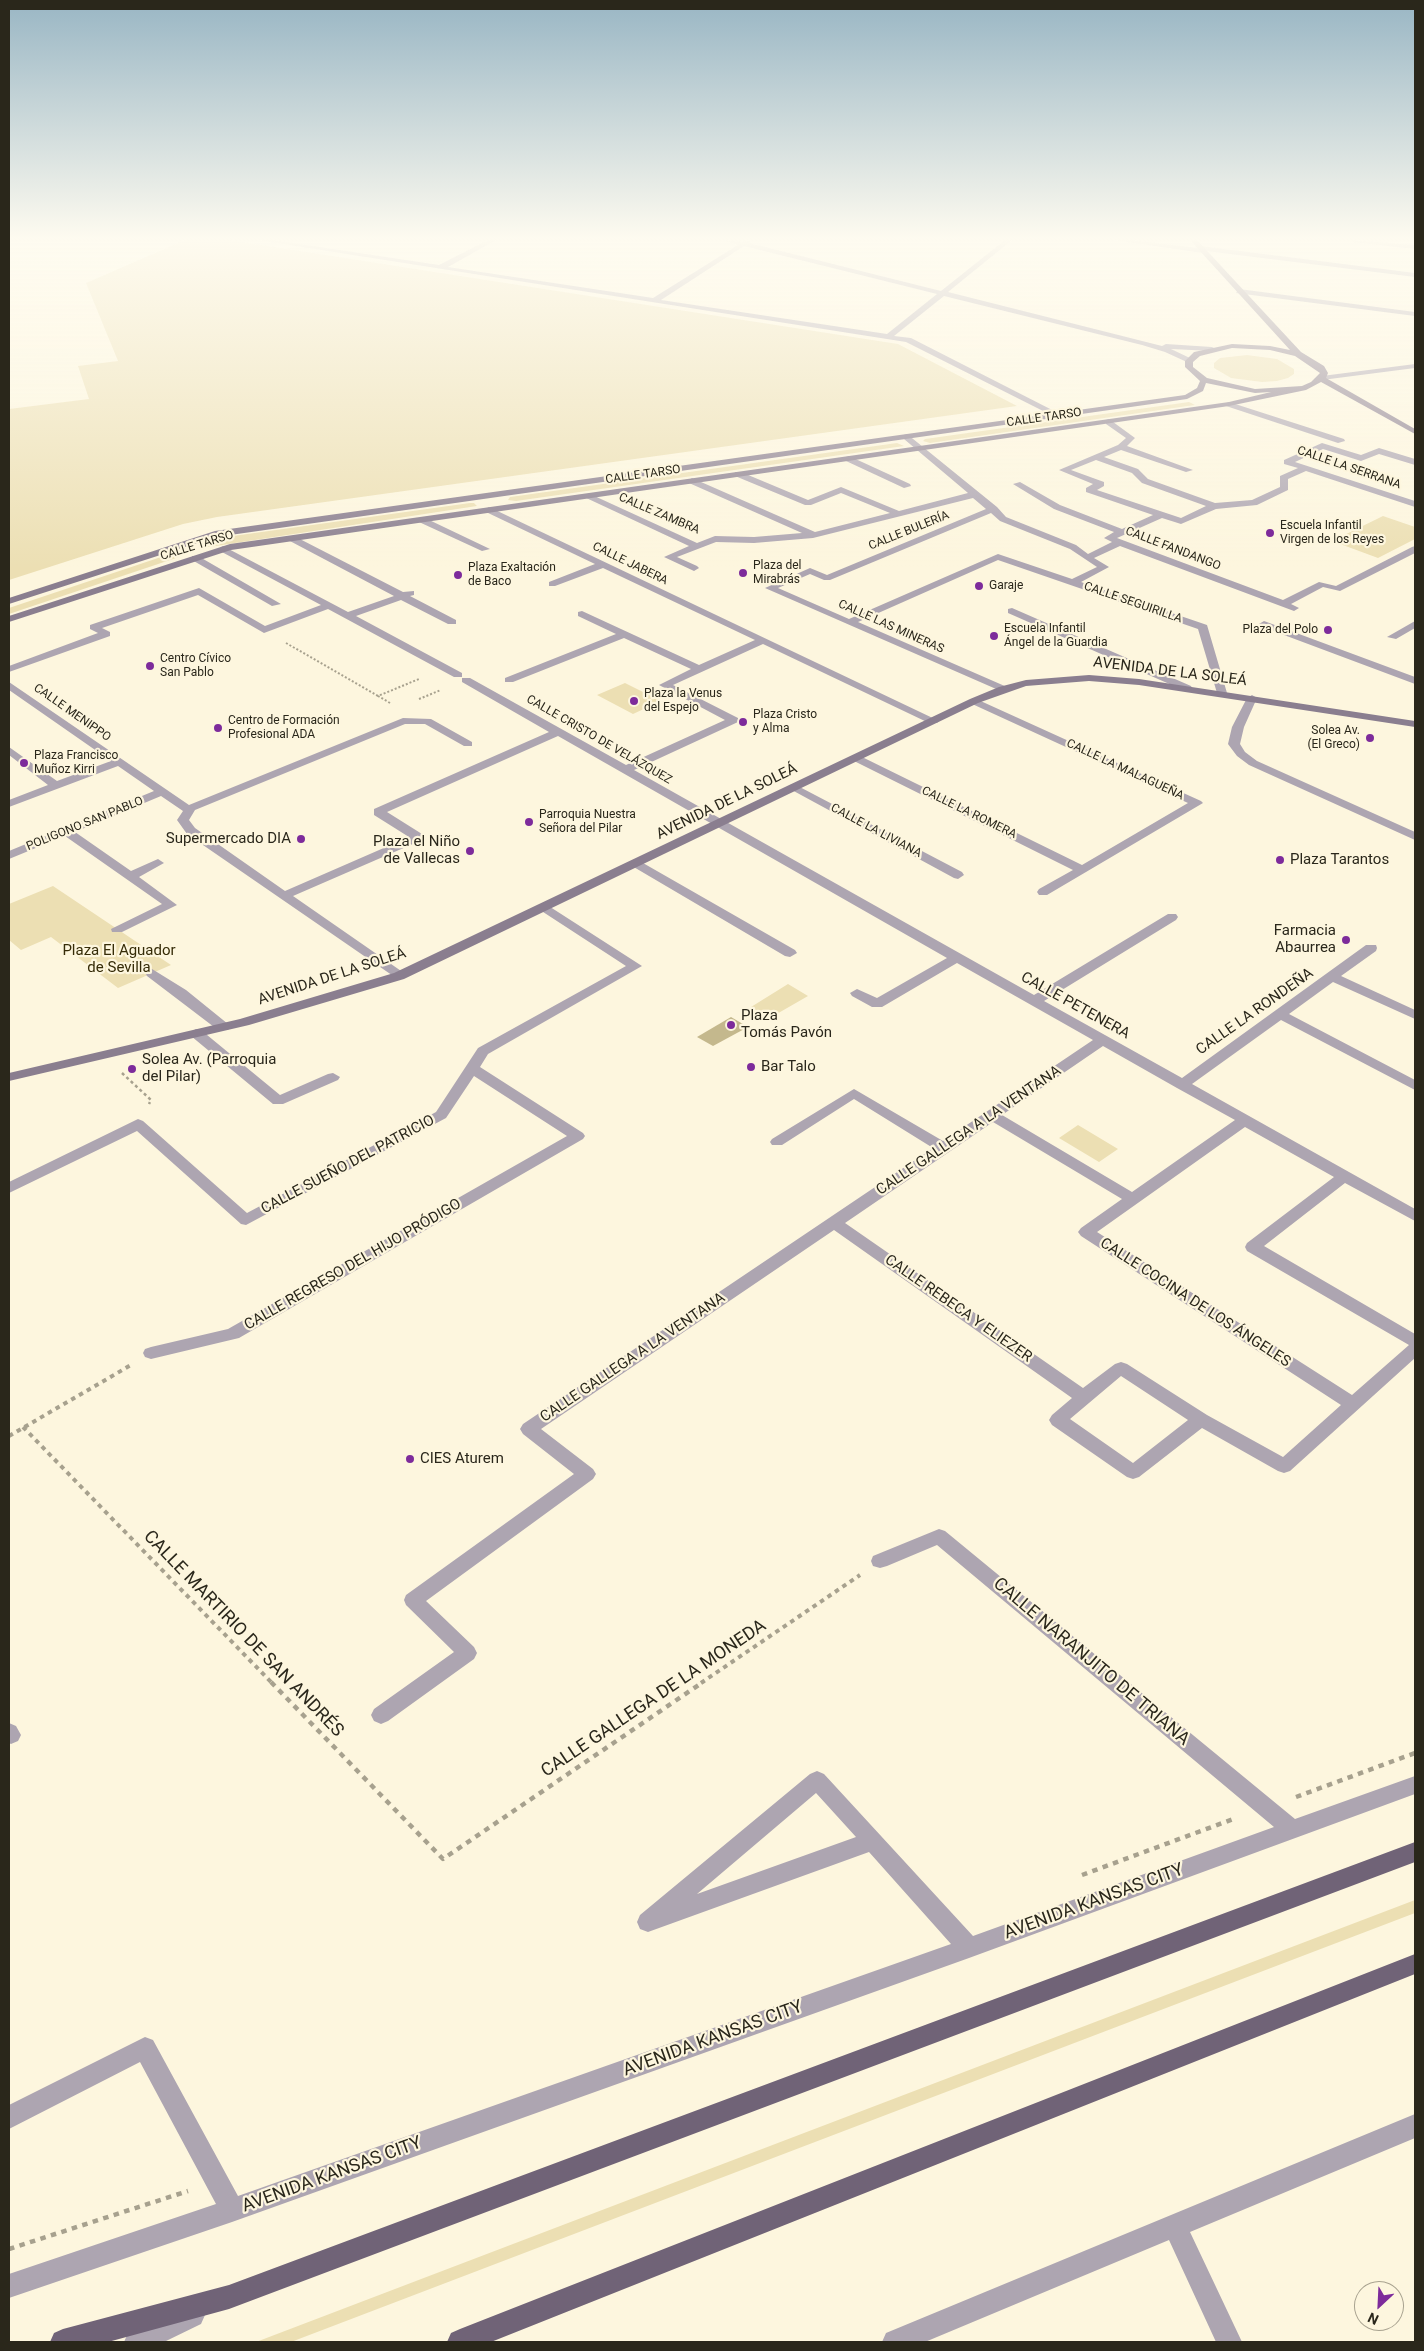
<!DOCTYPE html>
<meta charset="utf-8">
<style>
body{margin:0}
#map{position:relative;width:1424px;height:2351px;overflow:hidden;background:#fdf6de;font-family:Roboto,sans-serif}
canvas{display:block}
.frame{position:absolute;inset:0;border:10px solid #2a271b;pointer-events:none}
.north{position:absolute;left:1354px;top:2281px;width:50px;height:50px;box-sizing:border-box;background:#fdf6de;border:1px solid #a9a390;border-radius:50%;rotate:205deg;font-size:14px;font-weight:700;line-height:20px;text-align:center;color:#2a271b}
.north::after{content:'';display:block;margin:auto;width:18px;height:22px;background:#7d2b9b;clip-path:polygon(50% 0,100% 100%,50% 72%,0 100%)}
</style>
<div id="map">
<canvas width="1424" height="2351"></canvas>
<div class="frame"></div>
<div class="north">N</div>
</div>
<script>
const context = document.querySelector('canvas').getContext('2d');
context.lineJoin = 'round';
function paint(path, color) {
  context.fillStyle = color;
  context.fill(path, 'evenodd');
}
function shape(rows) {
  const path = new Path2D();
  for (const r of rows) {
    path.moveTo(r[0], r[1]);
    for (let i = 2; i < r.length; i += 2) path.lineTo(r[i], r[i + 1]);
  }
  return path;
}
function trace(path, color, width, dash) {
  context.strokeStyle = color;
  context.lineWidth = width;
  context.lineCap = dash ? 'butt' : 'round';
  context.setLineDash(dash || []);
  context.stroke(path);
}
function write(font, color, halo, rows, align = 'center') {
  context.font = font + ' Roboto,sans-serif';
  context.lineWidth = 4.5;
  context.setLineDash([]);
  context.textBaseline = 'middle';
  context.strokeStyle = halo;
  context.fillStyle = color;
  for (const [text, x, y, turn = 0] of rows) {
    context.save();
    context.translate(x, y);
    context.rotate((+turn || 0) * Math.PI / 180);
    context.textAlign = isNaN(turn) ? turn : align;
    if (halo) context.strokeText(text, 0, 0);
    context.fillText(text, 0, 0);
    context.restore();
  }
}
paint(shape([
 [185,240,229,240,898,344,1017,406,217,517,183,524,9,580,9,409,89,399,78,366,118,361,86,283],
 [1247,355,1277,359,1294,369,1294,374,1288,378,1277,381,1262,382,1231,378,1214,368,1214,363,1220,358],
 [1189,402,1195,405,930,443,923,441,925,439],
 [897,443,904,446,516,501,508,500,510,497],
 [470,503,474,503,477,506,209,547,204,544,233,536],
 [1383,516,1415,527,1415,539,1378,558,1332,541],
 [170,554,179,557,9,614,9,608],
 [625,683,661,701,633,714,597,695],
 [53,886,171,965,118,988,51,937,21,950,9,940,9,904],
 [788,984,808,996,768,1019,751,1007],
 [1078,1125,1118,1149,1099,1162,1059,1138],
 [1415,1900,1415,1913,291,2342,256,2342]
]), '#ecdfb3');
paint(shape([
 [731,1017,748,1027,713,1046,697,1037]
]), '#c4b88d');
trace(shape([
 [286,643,378,696],
 [419,699,441,690],
 [390,703,378,696,419,679]
]), '#a7a18e', 2, [2, 2]);
trace(shape([
 [122,1073,151,1100,149,1104]
]), '#a7a18e', 2.5, [3, 3]);
trace(shape([
 [23,1427,272,1683],
 [9,1436,131,1365],
 [701,1683,860,1575]
]), '#a7a18e', 4, [4.5, 4.5]);
trace(shape([
 [271,1682,443,1859,703,1682],
 [1296,1797,1415,1753],
 [1082,1875,1236,1818],
 [9,2249,188,2191]
]), '#a7a18e', 4.5, [5.5, 5.5]);
paint(shape([
 [192,556,198,556,281,604,272,606,192,560,192,556],
 [196,1029,201,1030,280,1095,328,1074,333,1073,340,1077,338,1080,283,1104,273,1104,191,1036,189,1033,196,1029],
 [192,2302,201,2306,205,2315,201,2324,164,2342,124,2342,128,2333,192,2302]
]), '#ada5b1');
paint(shape([
 [258,240,273,240,439,265,488,240,496,240,448,267,653,298,738,245,724,240,742,242,751,240,749,243,941,291,1005,240,1012,240,948,292,1162,346,1166,344,1212,347,1216,349,1212,351,1171,349,1192,359,1192,363,1189,363,1165,352,1142,345,944,296,894,336,911,338,1060,414,1060,418,1057,418,906,342,258,240],
 [744,246,937,294,887,334,661,300,744,246],
 [1114,240,1131,240,1197,248,1200,246,1415,273,1415,277,1206,251,1203,253,1114,240],
 [1350,240,1415,245,1415,249,1353,242,1350,240],
 [1239,289,1415,312,1415,316,1236,293,1239,289],
 [1415,364,1415,368,1322,380,1318,378,1322,376,1415,364],
 [1229,402,1344,439,1345,441,1338,443,1226,406,1225,404,1229,402],
 [1109,419,1135,438,1127,446,1193,470,1186,472,1121,450,1104,457,1138,469,1148,479,1215,503,1252,500,1280,487,1280,476,1298,468,1284,464,1284,460,1322,443,1361,455,1379,448,1415,459,1415,465,1379,454,1361,461,1323,449,1295,462,1415,501,1415,507,1306,471,1288,479,1288,490,1257,505,1216,509,1181,524,1162,518,1117,538,1283,600,1319,582,1336,586,1412,547,1415,546,1415,553,1340,591,1323,587,1291,604,1299,608,1294,611,1120,546,1094,558,1109,567,1081,582,1207,625,1227,693,1222,696,1217,693,1198,629,998,560,858,622,1007,687,1007,691,1003,692,765,588,810,568,827,575,986,509,973,498,813,538,754,543,716,542,677,557,697,566,699,568,694,571,664,557,689,546,582,496,590,494,697,543,715,536,754,537,802,533,689,483,688,481,692,478,815,532,890,513,841,493,811,505,805,505,735,476,735,472,741,472,808,500,841,487,899,511,968,493,904,439,904,435,907,434,997,507,1006,517,1076,545,1088,554,1112,542,1104,538,1114,532,1054,509,1013,484,1020,482,1060,505,1122,529,1153,515,1086,492,1086,488,1093,484,1059,470,1118,445,1126,438,1106,424,1106,420,1109,419],
 [1096,460,1132,473,1142,483,1206,506,1181,518,1097,490,1104,486,1104,482,1071,470,1096,460],
 [991,513,1000,521,1070,549,1097,567,1072,579,998,554,849,619,778,588,810,574,824,580,830,580,991,513],
 [849,456,910,484,911,486,904,488,846,461,846,457,849,456],
 [489,507,939,721,937,723,929,723,763,644,673,685,738,718,738,722,634,770,1034,995,1168,914,1176,914,1178,917,1176,920,1044,1001,1182,1078,1366,945,1376,945,1377,948,1376,951,1341,976,1415,1010,1415,1019,1333,982,1289,1014,1415,1080,1415,1090,1281,1020,1192,1084,1415,1209,1415,1221,1345,1183,1264,1246,1415,1334,1415,1358,1290,1471,1284,1473,1278,1471,1202,1428,1139,1477,1133,1479,1127,1477,1052,1425,1049,1420,1052,1415,1072,1398,834,1230,541,1429,593,1469,596,1474,593,1479,426,1601,474,1647,477,1653,474,1659,388,1721,381,1724,374,1721,371,1715,374,1709,454,1652,406,1605,404,1600,406,1595,574,1474,523,1434,520,1429,523,1424,933,1148,854,1099,782,1145,772,1145,770,1142,772,1139,854,1089,943,1141,1093,1040,957,963,882,1007,872,1007,852,996,850,993,857,989,877,998,947,958,558,736,387,812,422,834,424,837,422,840,293,896,404,973,406,976,399,980,187,834,177,820,183,811,161,796,75,832,131,871,158,859,164,863,139,877,177,905,122,932,112,932,111,929,162,904,65,836,9,859,9,851,154,791,118,766,9,807,9,800,48,785,9,755,9,747,57,781,111,761,9,690,9,682,189,805,403,718,431,719,472,742,472,746,464,746,425,724,405,724,195,810,189,820,195,828,285,891,409,837,374,815,374,809,549,732,462,682,462,678,470,678,626,765,725,720,659,685,691,669,624,638,513,682,505,682,505,678,616,634,578,616,578,612,582,611,699,665,755,640,603,568,555,586,549,586,549,582,595,564,486,512,484,510,489,507],
 [1103,1046,1177,1088,1235,1120,1132,1192,1002,1115,1103,1046],
 [993,1122,1122,1199,1081,1228,1078,1232,1081,1236,1341,1405,1283,1457,1207,1415,1127,1364,1121,1362,1115,1364,1083,1388,845,1223,993,1122],
 [1245,1127,1334,1177,1247,1243,1245,1247,1247,1251,1409,1345,1352,1395,1097,1232,1245,1127],
 [1121,1376,1188,1420,1133,1463,1070,1419,1121,1376],
 [419,518,425,518,490,549,482,551,419,522,419,518],
 [288,536,294,536,403,592,414,591,414,595,410,596,456,620,456,624,448,624,401,600,356,616,462,673,462,677,454,677,328,609,264,633,198,595,102,628,110,632,110,636,9,672,9,666,98,633,90,629,90,625,199,588,265,626,321,605,220,551,218,549,223,546,348,612,394,596,288,540,288,536],
 [1012,608,1191,686,1192,688,1191,690,1183,690,1008,613,1008,609,1012,608],
 [1264,621,1415,677,1415,684,1260,626,1259,624,1264,621],
 [1415,621,1415,628,1396,639,1387,637,1415,621],
 [1252,695,1257,698,1244,727,1240,744,1245,752,1257,761,1415,832,1415,840,1249,765,1237,756,1228,744,1232,727,1247,698,1252,695],
 [974,698,1201,801,1203,803,1047,895,1039,895,1037,892,1039,889,1073,870,852,760,852,756,860,756,1082,865,1188,803,970,703,969,701,974,698],
 [794,784,962,872,964,875,958,879,954,878,790,789,790,785,794,784],
 [636,859,795,950,797,953,790,957,785,956,632,866,630,863,636,859],
 [544,903,642,966,488,1054,480,1067,583,1133,585,1136,583,1139,239,1338,151,1359,145,1357,143,1353,145,1349,151,1347,228,1329,567,1136,474,1076,446,1118,246,1225,241,1224,137,1131,9,1193,9,1182,138,1119,143,1121,247,1213,436,1112,478,1048,626,966,540,910,538,907,544,903],
 [152,969,186,990,228,1024,230,1027,228,1030,218,1030,147,976,145,973,152,969],
 [939,1529,945,1531,1295,1819,1415,1776,1415,1794,969,1958,232,2222,9,2298,9,2274,216,2204,140,2062,9,2129,9,2105,145,2037,153,2040,238,2196,951,1944,869,1852,648,1932,640,1929,637,1922,640,1915,810,1774,817,1771,824,1774,973,1936,1274,1827,937,1545,887,1566,880,1568,873,1566,871,1561,873,1556,939,1529],
 [816,1793,856,1837,697,1894,816,1793],
 [9,1723,16,1726,21,1735,18,1741,11,1744,9,1743,9,1723],
 [1415,2114,1415,2138,1190,2232,1242,2342,1216,2342,1169,2240,925,2342,882,2342,886,2333,1415,2114]
]), '#ada5b1');
paint(shape([
 [1190,240,1197,240,1301,352,1324,366,1328,373,1326,378,1415,429,1415,434,1321,382,1306,390,1229,406,231,550,9,622,9,616,230,544,1229,402,1271,392,1255,393,1206,383,1203,391,1187,399,216,537,9,604,9,598,215,531,1185,395,1197,388,1200,381,1185,367,1185,361,1194,352,1232,344,1270,346,1290,350,1190,240],
 [1232,348,1270,350,1295,356,1320,373,1311,382,1302,386,1255,389,1207,378,1193,367,1193,362,1200,356,1232,348],
 [1089,675,1139,679,1415,721,1415,727,1139,685,1089,681,1026,686,978,703,404,979,249,1025,9,1081,9,1073,240,1019,394,973,970,699,999,687,1026,680,1089,675]
]), '#8a7e8f');
paint(shape([
 [1415,1842,1415,1862,229,2309,108,2342,50,2342,54,2333,63,2329,229,2285,1415,1842],
 [1415,1954,1415,1974,491,2342,447,2342,451,2333,460,2329,1415,1954]
]), '#706377');
const sky = context.createLinearGradient(0, 0, 0, 569);
sky.addColorStop(0, '#99b6c4');
sky.addColorStop(0.42, '#fefbf0');
sky.addColorStop(1, '#fefbf000');
context.fillStyle = sky;
context.fillRect(0, 0, 1424, 569);
for (const [x, y, r, color] of [
 [1270,533,5,"#7d2b9b"],
 [743,573,5,"#7d2b9b"],
 [458,575,5,"#7d2b9b"],
 [979,586,5,"#7d2b9b"],
 [1328,630,5,"#7d2b9b"],
 [994,636,5,"#7d2b9b"],
 [150,666,5,"#7d2b9b"],
 [634,701,5,"#7d2b9b"],
 [743,722,5,"#7d2b9b"],
 [218,728,5,"#7d2b9b"],
 [1370,738,5,"#7d2b9b"],
 [24,763,5,"#7d2b9b"],
 [529,822,5,"#7d2b9b"],
 [301,839,5,"#7d2b9b"],
 [470,851,5,"#7d2b9b"],
 [1280,860,5,"#7d2b9b"],
 [1346,940,5,"#7d2b9b"],
 [731,1025,5,"#7d2b9b"],
 [751,1067,5,"#7d2b9b"],
 [132,1069,5,"#7d2b9b"],
 [410,1459,5,"#7d2b9b"]
]) {
  const dot = new Path2D();
  dot.arc(x, y, r, 0, 2 * Math.PI);
  context.fillStyle = color;
  context.fill(dot);
  trace(dot, '#fdf6de', 2);
}
write('12px', '#2a271b', '#fdf6de', [
 ["CALLE TARSO",1044,418,-8],
 ["CALLE LA SERRANA",1349,468,19],
 ["CALLE TARSO",643,475,-8],
 ["CALLE ZAMBRA",659,514,23],
 ["CALLE BULERÍA",909,531,-22],
 ["CALLE TARSO",197,546,-17],
 ["CALLE FANDANGO",1173,549,21],
 ["CALLE JABERA",630,564,26],
 ["CALLE SEGUIRILLA",1133,603,19],
 ["CALLE LAS MINERAS",891,627,24],
 ["CALLE MENIPPO",72,713,35],
 ["CALLE CRISTO DE VELÁZQUEZ",599,740,30],
 ["CALLE LA MALAGUEÑA",1125,770,25],
 ["CALLE LA ROMERA",969,813,26],
 ["POLIGONO SAN PABLO",85,824,-22],
 ["CALLE LA LIVIANA",876,831,28]
]);
write('12px', '#2a271b', '#fdf6de', [
 ["Escuela Infantil",1280,526],
 ["Virgen de los Reyes",1280,540],
 ["Plaza del",753,566],
 ["Mirabrás",753,580],
 ["Plaza Exaltación",468,568],
 ["de Baco",468,582],
 ["Garaje",989,586],
 ["Escuela Infantil",1004,629],
 ["Ángel de la Guardia",1004,643],
 ["Plaza del Polo",1318,630,"right"],
 ["Centro Cívico",160,659],
 ["San Pablo",160,673],
 ["Plaza la Venus",644,694],
 ["del Espejo",644,708],
 ["Plaza Cristo",753,715],
 ["y Alma",753,729],
 ["Centro de Formación",228,721],
 ["Profesional ADA",228,735],
 ["Solea Av.",1360,731,"right"],
 ["(El Greco)",1360,745,"right"],
 ["Plaza Francisco",34,756],
 ["Muñoz Kirri",34,770],
 ["Parroquia Nuestra",539,815],
 ["Señora del Pilar",539,829]
], 'left');
write('15px', '#2a271b', '#fdf6de', [
 ["AVENIDA DE LA SOLEÁ",1170,672,7],
 ["AVENIDA DE LA SOLEÁ",727,802,-26],
 ["AVENIDA DE LA SOLEÁ",332,977,-18],
 ["CALLE PETENERA",1075,1006,29],
 ["CALLE LA RONDEÑA",1255,1012,-35],
 ["CALLE GALLEGA A LA VENTANA",969,1131,-34],
 ["CALLE SUEÑO DEL PATRICIO",348,1165,-28],
 ["CALLE REGRESO DEL HIJO PRÓDIGO",353,1265,-30],
 ["CALLE COCINA DE LOS ÁNGELES",1195,1303,33],
 ["CALLE REBECA Y ELIEZER",958,1309,35],
 ["CALLE GALLEGA A LA VENTANA",633,1358,-34]
]);
write('15px', '#2a271b', '#fdf6de', [
 ["Supermercado DIA",291,839,"right"],
 ["Plaza el Niño",460,842,"right"],
 ["de Vallecas",460,859,"right"],
 ["Plaza Tarantos",1290,860],
 ["Farmacia",1336,931,"right"],
 ["Abaurrea",1336,948,"right"],
 ["Plaza",741,1016],
 ["Tomás Pavón",741,1033],
 ["Solea Av. (Parroquia",142,1060],
 ["del Pilar)",142,1077],
 ["Bar Talo",761,1067],
 ["CIES Aturem",420,1459]
], 'left');
write('15px', '#362c08', '#fdf6de', [
 ["Plaza El Aguador",119,951],
 ["de Sevilla",119,968]
]);
write('18px', '#2a271b', '#fdf6de', [
 ["CALLE MARTIRIO DE SAN ANDRÉS",243,1634,46],
 ["CALLE NARANJITO DE TRIANA",1091,1662,40],
 ["CALLE GALLEGA DE LA MONEDA",654,1699,-34],
 ["AVENIDA KANSAS CITY",1094,1902,-20],
 ["AVENIDA KANSAS CITY",713,2039,-20],
 ["AVENIDA KANSAS CITY",332,2175,-20]
]);
</script>
